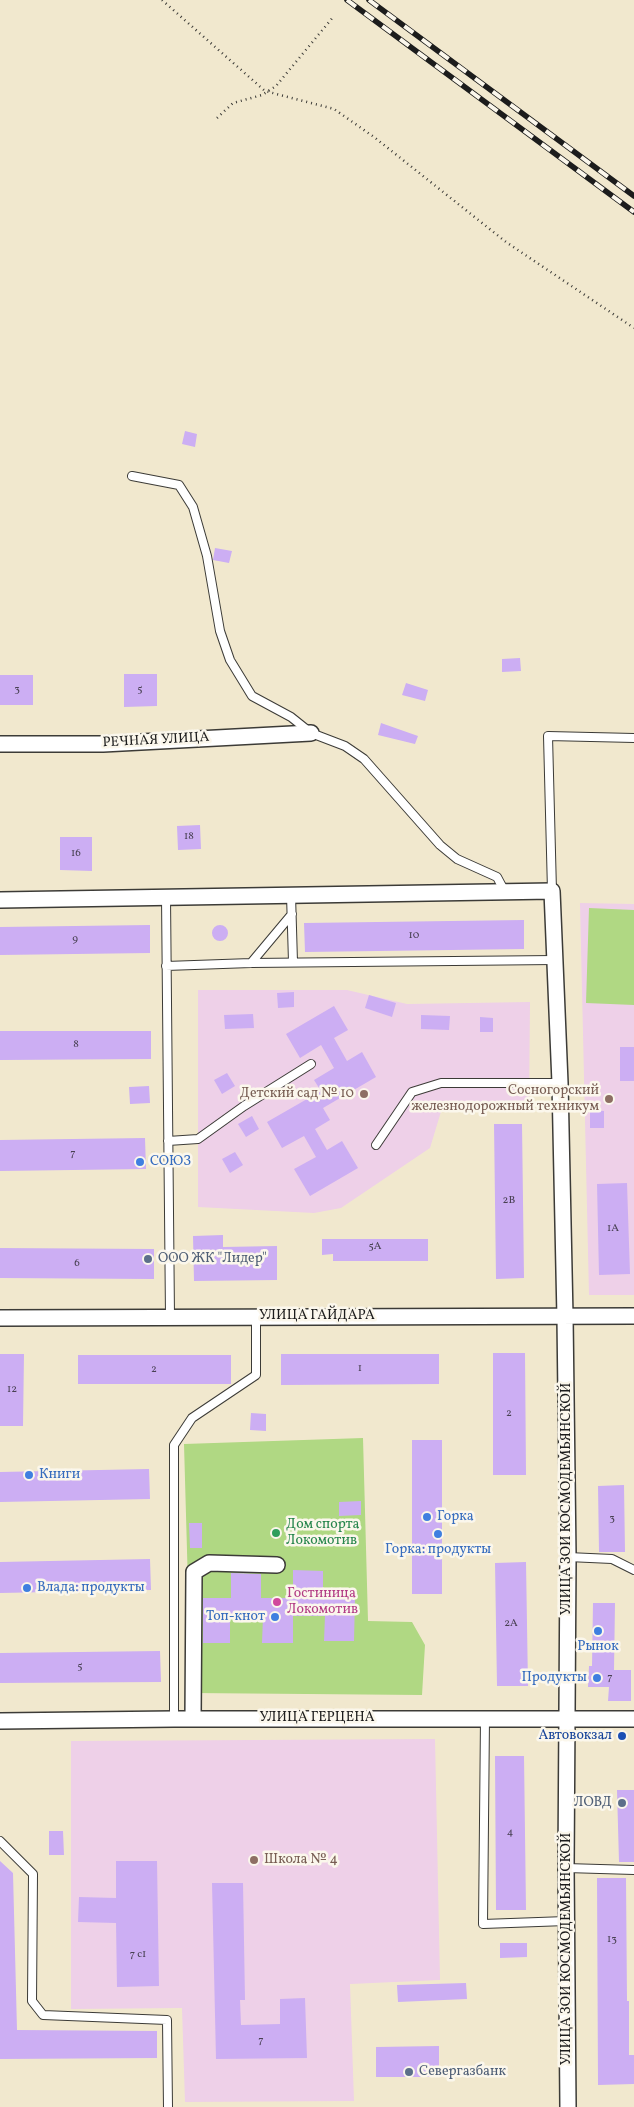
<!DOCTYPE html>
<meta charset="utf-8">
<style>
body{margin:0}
canvas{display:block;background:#f1e8ce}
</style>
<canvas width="634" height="2107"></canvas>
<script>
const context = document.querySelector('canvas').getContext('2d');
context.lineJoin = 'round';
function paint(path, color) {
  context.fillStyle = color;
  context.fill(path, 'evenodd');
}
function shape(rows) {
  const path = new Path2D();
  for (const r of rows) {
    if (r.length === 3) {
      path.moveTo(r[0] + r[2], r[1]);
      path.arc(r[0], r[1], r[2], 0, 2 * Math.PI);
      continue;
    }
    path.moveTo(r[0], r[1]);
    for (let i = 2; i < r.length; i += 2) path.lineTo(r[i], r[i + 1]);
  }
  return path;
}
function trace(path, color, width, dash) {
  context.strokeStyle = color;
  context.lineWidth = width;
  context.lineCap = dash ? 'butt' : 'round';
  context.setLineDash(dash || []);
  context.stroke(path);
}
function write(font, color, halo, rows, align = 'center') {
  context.font = font + ' Vollkorn,serif';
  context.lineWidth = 5;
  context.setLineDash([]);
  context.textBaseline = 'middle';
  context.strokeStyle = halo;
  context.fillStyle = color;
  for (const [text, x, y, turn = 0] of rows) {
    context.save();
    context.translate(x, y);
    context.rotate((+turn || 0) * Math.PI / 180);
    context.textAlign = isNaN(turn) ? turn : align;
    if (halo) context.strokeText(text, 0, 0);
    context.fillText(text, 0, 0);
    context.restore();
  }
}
paint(shape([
 [580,903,634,904,634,1295,589,1295],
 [198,990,347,990,407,1004,530,1002,529,1106,443,1105,430,1148,341,1208,314,1213,198,1207],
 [435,1739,440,1980,350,1984,354,2101,185,2102,182,2008,71,2009,71,1741]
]), '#eed0e8');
paint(shape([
 [589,908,634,910,634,1005,586,1003],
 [363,1438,368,1621,412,1622,425,1645,422,1695,191,1693,184,1444]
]), '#b0d883');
paint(shape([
 [185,431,197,434,195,447,182,444],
 [215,548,232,551,229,563,213,560],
 [520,658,521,671,502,672,502,659],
 [124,674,157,674,157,706,124,707],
 [0,675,33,675,33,705,0,705],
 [406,683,428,690,425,701,402,695],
 [381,723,418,736,415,744,378,735],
 [200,825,201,849,178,850,177,826],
 [60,837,92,837,92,871,60,870],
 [524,920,524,949,305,952,304,923],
 [150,925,150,953,0,955,0,927],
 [220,933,8],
 [294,992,294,1007,278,1008,277,993],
 [369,995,396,1003,392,1017,365,1008],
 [334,1006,348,1030,334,1038,347,1061,362,1052,376,1077,323,1108,330,1120,315,1129,327,1150,342,1141,358,1168,310,1196,294,1169,316,1157,304,1136,282,1148,267,1122,321,1091,314,1080,334,1068,321,1045,300,1058,286,1034],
 [253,1014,254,1028,225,1029,224,1015],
 [421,1015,450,1016,449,1030,421,1029],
 [480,1017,493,1018,493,1032,480,1032],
 [0,1031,151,1031,151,1059,0,1060],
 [620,1047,634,1047,634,1081,620,1081],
 [227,1073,235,1086,222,1094,214,1080],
 [149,1086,150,1103,130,1104,129,1087],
 [590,1110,604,1111,604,1128,590,1128],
 [252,1116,259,1129,246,1137,238,1124],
 [494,1124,522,1124,524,1278,496,1279],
 [145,1138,146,1169,0,1171,0,1140],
 [235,1152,243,1165,230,1173,222,1159],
 [627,1183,630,1274,599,1275,597,1184],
 [223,1235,223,1247,277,1246,277,1280,194,1281,193,1236],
 [322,1239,428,1239,428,1261,333,1261,333,1254,322,1255],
 [0,1248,154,1249,154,1279,0,1278],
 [493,1353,525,1353,526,1475,493,1475],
 [0,1354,24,1354,23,1426,0,1426],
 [281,1354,439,1354,439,1384,281,1385],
 [78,1355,231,1355,231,1384,78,1384],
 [251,1413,266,1414,266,1431,250,1430],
 [412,1440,442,1440,442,1594,412,1594],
 [149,1469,150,1499,0,1502,0,1472],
 [624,1485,625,1552,599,1552,598,1486],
 [361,1501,361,1515,339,1516,339,1502],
 [189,1523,202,1523,202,1548,190,1548],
 [150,1559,151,1590,0,1593,0,1562],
 [526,1562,528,1686,497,1686,495,1563],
 [293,1570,323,1571,323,1598,355,1598,354,1641,324,1641,325,1616,293,1616,293,1643,262,1643,263,1616,230,1615,230,1643,203,1643,203,1598,231,1598,231,1573,261,1574,261,1598,293,1598],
 [593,1603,615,1603,614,1670,631,1670,631,1701,608,1701,609,1687,588,1687,589,1666,592,1666],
 [160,1651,161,1682,0,1683,0,1653],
 [495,1756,524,1756,526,1910,496,1910],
 [617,1790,634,1790,634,1862,619,1862],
 [49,1831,63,1831,64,1855,49,1855],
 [0,1861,13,1873,17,2030,157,2031,157,2058,0,2059],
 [116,1861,157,1861,159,1986,117,1987,116,1923,78,1922,79,1897,116,1898],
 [597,1878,626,1878,627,2001,629,2001,629,2055,634,2055,634,2084,598,2085],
 [212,1883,243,1883,245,2000,240,2000,241,2025,280,2024,280,1999,305,1998,307,2058,216,2059],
 [500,1943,527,1943,527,1957,500,1958],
 [466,1983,467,1999,398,2002,397,1985],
 [439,2046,439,2077,376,2077,376,2047]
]), '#ccaef3');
const lane = shape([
 [132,476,179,485,193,507,207,556,220,631,230,660,252,696,291,717,311,733,345,746,364,759,440,845,457,859,497,877,505,892],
 [552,891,548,736,634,738],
 [291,895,293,962],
 [166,897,170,1317],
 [251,963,292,914],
 [166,966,251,963,555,960],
 [168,1141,198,1139,244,1106,311,1064],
 [376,1145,412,1092,441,1083,560,1083],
 [568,1557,612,1559,634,1570],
 [485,1718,483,1924,566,1921],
 [174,1719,174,1445,192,1418,256,1375,256,1316],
 [0,1841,33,1874,32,2001,43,2015,167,2020,168,2107],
 [566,1868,634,1870]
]);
const street = shape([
 [0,744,103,744,311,733],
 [0,900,552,891,560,1083,565,1317,568,1557,566,1868,568,2107],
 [0,1318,634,1316],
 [193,1719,194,1572,209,1563,277,1565],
 [0,1721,174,1719,634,1719]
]);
trace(lane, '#3c3b37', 10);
trace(street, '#3c3b37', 18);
trace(shape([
 [162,0,265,91,334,109,374,137,506,242,634,328],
 [217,118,233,103,262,95,276,86,334,16]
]), '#3c3b37', 2.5, [1, 4]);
trace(lane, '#fff', 8);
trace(street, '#fff', 15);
const rail = shape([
 [347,0,634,212],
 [369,0,634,196]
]);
trace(rail, '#1c1c1c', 5.5);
trace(rail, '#fbf7ec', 4, [11]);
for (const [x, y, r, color] of [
 [364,1094,5,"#8d6e63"],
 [609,1099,5,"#8d6e63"],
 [140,1162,5,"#3f7fe0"],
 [148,1259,5,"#5c6f8a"],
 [29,1475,5,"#3f7fe0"],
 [427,1517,5,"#3f7fe0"],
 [276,1533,5,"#2e9e5b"],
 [438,1534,5,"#3f7fe0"],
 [27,1588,5,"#3f7fe0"],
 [277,1602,5,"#d1479c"],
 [275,1617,5,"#3f7fe0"],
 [598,1631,5,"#3f7fe0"],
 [597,1678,5,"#3f7fe0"],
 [622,1736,5,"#1a4fb4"],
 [622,1803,5,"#5c6f8a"],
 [254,1860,5,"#8d6e63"],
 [409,2072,5,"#5c6f8a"]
]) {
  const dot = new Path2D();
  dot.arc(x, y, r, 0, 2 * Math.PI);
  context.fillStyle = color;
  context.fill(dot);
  trace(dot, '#fbf7ec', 2);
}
write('11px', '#484052', null, [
 ["3",17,690],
 ["5",140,690],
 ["18",189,837],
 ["16",76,854],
 ["10",414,936],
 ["9",75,940],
 ["8",76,1045],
 ["7",73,1154],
 ["2В",509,1201],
 ["1А",613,1229],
 ["5А",375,1247],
 ["6",77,1264],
 ["1",360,1369],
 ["2",154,1370],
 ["12",12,1390],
 ["2",509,1414],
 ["3",612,1519],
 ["2А",511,1624],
 ["5",80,1667],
 ["7",610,1678],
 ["4",510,1833],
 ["13",612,1940],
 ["7 с1",138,1955],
 ["7",261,2041]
]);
write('14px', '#1c1c1c', '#fbf7ec', [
 ["РЕЧНАЯ УЛИЦА",156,741,-3],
 ["УЛИЦА ГАЙДАРА",317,1316],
 ["УЛИЦА ЗОИ КОСМОДЕМЬЯНСКОЙ",567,1499,-90],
 ["УЛИЦА ГЕРЦЕНА",317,1718],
 ["УЛИЦА ЗОИ КОСМОДЕМЬЯНСКОЙ",567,1949,-90]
]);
write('14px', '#785e54', '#fbf7ec', [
 ["Сосногорский",599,1091],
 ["железнодорожный техникум",599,1107],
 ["Детский сад № 10",354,1094],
 ["Школа № 4",264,1860,"left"]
], 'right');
write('14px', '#366cbe', '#fbf7ec', [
 ["СОЮЗ",150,1162],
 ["Книги",39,1475],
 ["Горка",437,1517],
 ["Горка: продукты",438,1550,"center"],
 ["Влада: продукты",37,1588],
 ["Топ-кнот",265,1617,"right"],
 ["Рынок",598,1647,"center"],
 ["Продукты",587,1678,"right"]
], 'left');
write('14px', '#4e5e75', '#fbf7ec', [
 ["ООО ЖК \"Лидер\"",158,1259],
 ["ЛОВД",612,1803,"right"],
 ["Севергазбанк",419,2072]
], 'left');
write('14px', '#27864d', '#fbf7ec', [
 ["Дом спорта",286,1525],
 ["Локомотив",286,1541]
], 'left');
write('14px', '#b23c85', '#fbf7ec', [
 ["Гостиница",287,1594],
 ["Локомотив",287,1610]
], 'left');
write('14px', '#164399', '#fbf7ec', [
 ["Автовокзал",612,1736]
], 'right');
</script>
